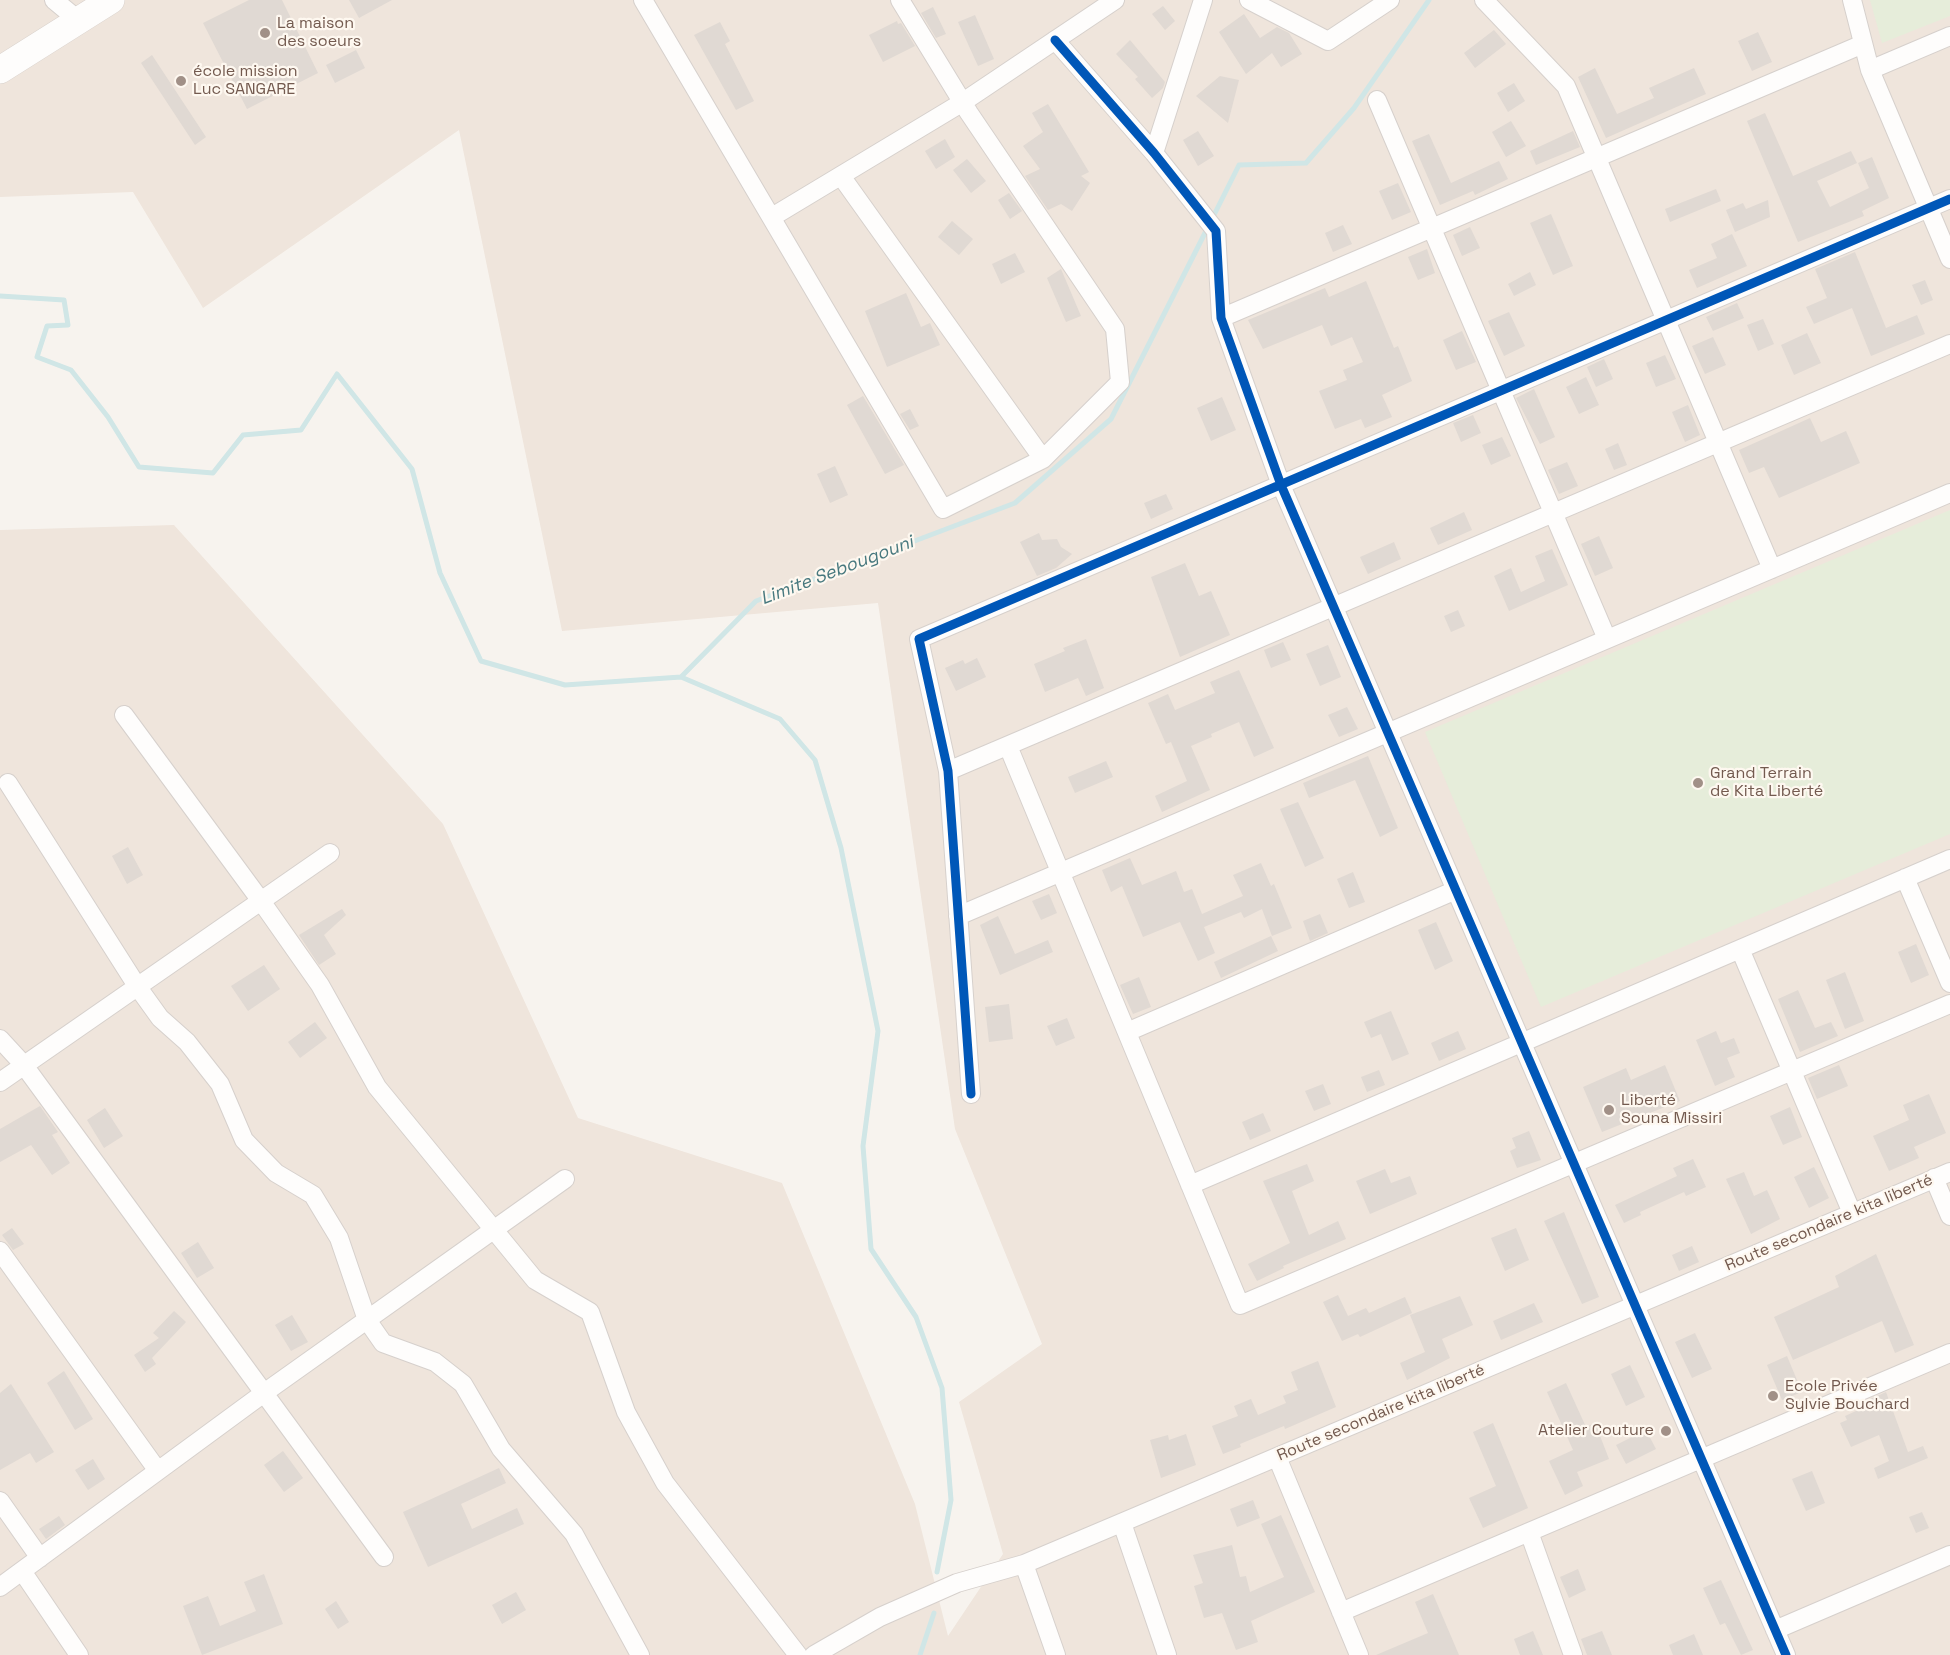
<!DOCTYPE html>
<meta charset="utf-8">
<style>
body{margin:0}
canvas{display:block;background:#f7f3ee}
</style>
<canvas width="1950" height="1655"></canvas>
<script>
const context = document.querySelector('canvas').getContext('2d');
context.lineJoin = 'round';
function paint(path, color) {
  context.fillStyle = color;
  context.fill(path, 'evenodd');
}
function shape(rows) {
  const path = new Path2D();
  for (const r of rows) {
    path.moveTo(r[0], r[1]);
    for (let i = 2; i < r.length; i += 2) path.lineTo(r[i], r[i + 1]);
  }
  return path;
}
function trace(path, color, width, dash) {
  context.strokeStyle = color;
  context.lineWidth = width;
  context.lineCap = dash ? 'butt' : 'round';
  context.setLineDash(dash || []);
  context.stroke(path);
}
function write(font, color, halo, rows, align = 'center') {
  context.font = font + ' "Space Grotesk",sans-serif';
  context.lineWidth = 4.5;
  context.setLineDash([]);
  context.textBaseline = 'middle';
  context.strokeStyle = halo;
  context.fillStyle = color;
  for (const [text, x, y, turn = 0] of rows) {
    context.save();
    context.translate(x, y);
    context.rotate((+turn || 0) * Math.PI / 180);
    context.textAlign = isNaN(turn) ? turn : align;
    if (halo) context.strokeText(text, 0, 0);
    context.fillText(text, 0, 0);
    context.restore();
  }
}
paint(shape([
 [0,0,1950,0,1950,1655,0,1655,0,530,174,525,443,824,578,1118,782,1183,915,1504,948,1636,1003,1554,959,1402,1042,1344,955,1129,878,603,562,631,459,130,203,308,133,192,0,197]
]), '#efe5dc');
paint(shape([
 [1870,0,1950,0,1950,16,1882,43],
 [1950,510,1950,834,1541,1007,1425,732]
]), '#e6edda');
trace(shape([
 [1212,219,1239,165,1306,163,1354,108,1429,0],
 [0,296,64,300,68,325,47,326,37,357,71,370,108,417,139,467,213,473,243,435,301,430,337,374,412,469,440,573,481,661,565,685,681,677,756,601,1015,503,1111,419,1208,227],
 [681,677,780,719,815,760,841,848,878,1031,863,1146,871,1249,916,1317,942,1388,951,1500,937,1572],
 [920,1655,934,1613]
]), '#d0e6e6', 5);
paint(shape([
 [249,0,282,0,318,73,247,109,203,23],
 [349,0,392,0,359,18],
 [1163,6,1175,21,1165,30,1152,14],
 [933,7,946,34,936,38,921,13],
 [1244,14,1260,38,1277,27,1289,33,1302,54,1281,67,1272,53,1246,74,1219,32],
 [975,15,994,59,978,66,958,22],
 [897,21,898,24,901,23,915,46,883,62,869,35],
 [720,22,730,41,725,44,754,101,736,110,694,35],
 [1494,30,1506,44,1475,68,1464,53],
 [1758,32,1772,62,1752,71,1738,41],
 [1130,40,1165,82,1163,88,1152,98,1135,79,1138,77,1116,54],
 [356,50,365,68,335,83,326,65],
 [152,55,206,137,195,145,141,63],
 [1595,68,1617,114,1654,98,1649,88,1694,68,1706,94,1606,138,1578,77],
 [1220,76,1239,80,1228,123,1196,96],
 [1514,83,1525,101,1508,112,1497,93],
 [1048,104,1089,172,1081,176,1090,183,1072,211,1061,204,1048,210,1025,176,1040,169,1023,146,1043,132,1032,113],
 [1765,113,1793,176,1851,151,1857,163,1817,181,1830,207,1869,188,1858,163,1872,157,1889,198,1862,211,1864,216,1798,242,1747,121],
 [1511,121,1526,146,1506,157,1492,132],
 [1198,131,1214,156,1198,166,1183,140],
 [1573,131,1580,147,1536,165,1530,151],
 [1429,134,1451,183,1499,161,1508,179,1475,195,1473,191,1440,205,1412,141],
 [945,139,955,157,936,169,925,151],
 [967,159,986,181,971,193,953,170],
 [1398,183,1411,212,1392,220,1379,191],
 [1716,189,1721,201,1670,222,1665,209],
 [1009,193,1022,211,1010,219,998,200],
 [1768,200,1770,217,1735,232,1726,210,1743,203,1746,209],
 [1551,214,1573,266,1553,275,1530,223],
 [952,221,973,239,959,255,938,237],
 [1343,225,1352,244,1333,252,1325,233],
 [1470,227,1480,248,1462,256,1453,235],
 [1732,234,1747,266,1697,288,1689,270,1717,258,1711,244],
 [1427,249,1435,273,1418,280,1408,257],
 [1855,252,1886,328,1917,315,1925,334,1871,356,1852,308,1814,324,1806,307,1827,298,1815,269],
 [1015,253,1025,272,1001,284,992,264],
 [1061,269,1081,316,1066,322,1047,278],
 [1530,272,1536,285,1514,296,1508,284],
 [1925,280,1933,300,1921,305,1912,285],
 [1366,281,1394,348,1398,346,1412,381,1382,395,1392,417,1365,428,1361,419,1335,429,1319,391,1347,380,1343,370,1363,362,1352,337,1331,346,1322,325,1263,349,1248,320,1325,288,1329,297],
 [906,293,921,327,930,323,940,345,887,367,865,311],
 [1737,303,1744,318,1713,331,1706,317],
 [1509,312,1525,346,1504,356,1488,321],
 [1763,319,1774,344,1758,351,1747,325],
 [1462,331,1476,362,1456,370,1443,340],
 [1807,333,1821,363,1794,375,1781,345],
 [1713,337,1726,365,1705,374,1692,346],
 [1665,355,1676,379,1656,387,1646,363],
 [1604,359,1613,379,1596,387,1587,367],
 [1586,377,1599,405,1579,414,1566,387],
 [1534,389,1555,437,1540,444,1516,398],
 [863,396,904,465,885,474,847,405],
 [1222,397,1236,430,1211,441,1197,408],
 [1688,405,1700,435,1685,442,1672,412],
 [910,409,919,426,910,430,900,414],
 [1473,415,1481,433,1461,442,1453,423],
 [1810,418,1821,442,1846,431,1860,463,1779,498,1764,467,1749,473,1739,450],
 [1502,437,1511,456,1491,465,1482,445],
 [1618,443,1627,465,1614,470,1605,449],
 [1567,462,1578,486,1559,494,1548,470],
 [835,466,848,495,830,503,817,474],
 [1166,494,1173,509,1151,519,1144,503],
 [1464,512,1472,530,1438,545,1430,528],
 [1039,533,1042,540,1057,539,1061,547,1072,554,1056,568,1037,576,1020,542],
 [1599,536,1613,568,1595,576,1581,544],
 [1394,542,1401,559,1368,574,1360,557],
 [1552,549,1568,585,1509,611,1494,576,1511,568,1521,592,1545,581,1535,556],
 [1185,563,1199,596,1211,591,1230,635,1180,657,1151,577],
 [1458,610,1465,626,1451,632,1444,616],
 [1086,639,1104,688,1086,696,1078,678,1045,692,1034,664,1065,651,1063,648],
 [1283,642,1291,660,1271,668,1264,650],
 [1328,645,1341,677,1320,686,1306,654],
 [977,658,986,677,956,691,945,668,963,660,965,664],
 [1239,670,1274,748,1254,757,1239,722,1211,734,1212,737,1191,746,1210,790,1162,812,1155,796,1187,781,1171,742,1166,744,1148,703,1168,694,1175,710,1215,693,1210,682],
 [1347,707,1358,729,1339,737,1328,715],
 [1368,756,1398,828,1380,837,1355,780,1309,798,1303,783],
 [1106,761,1113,777,1075,793,1068,777],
 [1298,802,1324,858,1305,867,1280,809],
 [128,847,143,875,127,884,112,856],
 [1130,858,1142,885,1176,871,1184,892,1192,889,1202,914,1243,896,1233,875,1261,863,1271,886,1274,884,1292,928,1272,936,1262,909,1244,918,1241,912,1204,927,1215,953,1198,961,1180,922,1143,937,1122,886,1111,892,1102,870],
 [1353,872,1365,902,1349,908,1337,879],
 [1049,894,1057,913,1041,920,1032,901],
 [342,909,346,915,324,935,336,954,319,965,299,935],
 [1320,914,1328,933,1310,941,1303,921],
 [998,916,1015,954,1048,940,1053,952,1000,975,980,925],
 [1436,922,1453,961,1435,970,1418,930],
 [1271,936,1278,951,1221,978,1214,962],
 [1916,944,1929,975,1911,983,1898,952],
 [264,965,280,989,248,1011,231,986],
 [1845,972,1864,1021,1845,1029,1826,980],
 [1139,977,1151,1007,1133,1014,1120,985],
 [1798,990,1815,1028,1831,1022,1838,1036,1800,1052,1778,999],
 [1009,1004,1013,1039,989,1042,985,1007],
 [1391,1011,1409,1054,1392,1061,1381,1034,1371,1038,1364,1022],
 [1067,1018,1075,1038,1056,1046,1047,1026],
 [315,1022,327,1038,300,1058,288,1042],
 [1458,1031,1466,1049,1439,1061,1431,1043],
 [1716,1031,1721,1043,1734,1038,1740,1053,1727,1058,1735,1077,1715,1086,1696,1040],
 [1665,1065,1680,1101,1602,1132,1583,1087,1626,1068,1631,1080],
 [1839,1065,1848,1086,1817,1099,1808,1078],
 [1379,1070,1385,1085,1367,1092,1361,1077],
 [1323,1084,1331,1104,1314,1111,1305,1091],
 [1929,1094,1946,1133,1914,1147,1919,1158,1889,1171,1873,1136,1909,1120,1903,1105],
 [40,1106,58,1132,52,1135,70,1163,52,1175,31,1145,0,1162,0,1129],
 [1790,1107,1802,1137,1783,1145,1770,1116],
 [105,1108,123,1136,104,1148,87,1120],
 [1263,1113,1271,1131,1250,1140,1242,1122],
 [1529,1131,1541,1160,1517,1168,1510,1151,1516,1148,1512,1138],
 [1693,1159,1706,1187,1686,1196,1684,1192,1640,1212,1641,1215,1624,1223,1615,1205,1677,1176,1673,1168],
 [1307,1164,1314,1181,1292,1191,1309,1235,1338,1221,1346,1239,1283,1266,1284,1268,1257,1281,1248,1264,1290,1243,1263,1181],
 [1814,1167,1829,1198,1809,1208,1794,1177],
 [1385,1169,1391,1183,1410,1176,1417,1194,1370,1214,1356,1181],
 [1744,1172,1754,1196,1767,1190,1780,1219,1751,1234,1726,1179],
 [1564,1212,1599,1297,1582,1304,1544,1221],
 [12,1228,24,1244,13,1250,2,1235],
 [1516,1228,1529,1260,1505,1271,1491,1238],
 [198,1242,214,1268,197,1278,181,1253],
 [1692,1246,1699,1262,1679,1271,1672,1255],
 [1876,1254,1914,1345,1895,1353,1882,1321,1793,1360,1774,1317,1839,1287,1835,1276],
 [1338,1295,1348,1316,1366,1308,1369,1313,1405,1297,1412,1313,1360,1337,1358,1334,1342,1341,1323,1302],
 [1460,1296,1473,1325,1442,1339,1450,1358,1407,1380,1400,1363,1425,1352,1410,1315],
 [1534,1303,1543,1322,1501,1340,1493,1321],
 [174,1311,186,1322,152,1358,156,1364,145,1372,134,1355,159,1338,153,1333],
 [292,1315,308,1342,291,1351,275,1325],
 [1695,1333,1712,1369,1692,1378,1675,1342],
 [1787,1356,1802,1392,1782,1400,1767,1365],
 [1318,1361,1336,1407,1285,1429,1284,1426,1240,1444,1241,1447,1223,1454,1212,1426,1238,1416,1234,1406,1251,1399,1258,1415,1286,1403,1283,1396,1298,1390,1291,1372],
 [1630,1365,1645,1397,1626,1406,1611,1374],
 [64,1371,93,1419,75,1430,47,1383],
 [1566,1383,1586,1427,1595,1423,1609,1459,1577,1472,1583,1486,1565,1495,1549,1461,1573,1450,1547,1392],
 [11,1384,54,1452,36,1463,30,1453,0,1470,0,1393],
 [1886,1392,1908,1452,1923,1446,1928,1458,1878,1479,1874,1468,1889,1461,1879,1435,1851,1447,1840,1423,1847,1420,1845,1416,1867,1406,1864,1402],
 [1493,1423,1528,1508,1483,1528,1469,1498,1496,1486,1473,1432],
 [1646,1430,1656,1449,1626,1464,1616,1445],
 [1186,1434,1196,1465,1161,1478,1150,1440,1168,1435,1169,1440],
 [283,1451,303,1478,284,1492,264,1465],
 [93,1459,105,1479,88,1490,75,1470],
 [499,1468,506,1483,461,1504,472,1529,517,1508,524,1524,428,1567,403,1512],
 [1812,1471,1825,1503,1806,1511,1792,1479],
 [1253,1500,1260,1518,1237,1527,1230,1509],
 [1922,1512,1929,1528,1916,1533,1909,1517],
 [1281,1515,1315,1592,1251,1621,1258,1642,1236,1650,1222,1613,1204,1618,1194,1586,1203,1583,1193,1555,1232,1545,1240,1577,1246,1576,1250,1592,1284,1577,1261,1524],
 [59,1516,65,1525,46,1539,39,1529],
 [1578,1569,1586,1590,1569,1598,1560,1577],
 [264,1574,283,1624,202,1655,183,1606,208,1596,220,1626,256,1611,244,1582],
 [1721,1580,1753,1650,1741,1655,1725,1623,1720,1625,1703,1588],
 [516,1592,526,1610,502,1624,492,1605],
 [1433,1594,1459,1655,1376,1655,1428,1633,1415,1602],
 [336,1601,349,1622,338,1629,325,1609],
 [1533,1631,1543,1655,1520,1655,1514,1639],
 [1602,1631,1612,1655,1587,1655,1581,1639],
 [1694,1634,1703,1655,1673,1655,1669,1645]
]), '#e0d9d3');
const minor = shape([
 [54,0,78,20],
 [643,0,943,509,1043,459,1120,382,1115,329,969,113,900,0],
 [1249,0,1328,41,1390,0],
 [1484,0,1566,86,1772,569],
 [1852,0,1870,70,1950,259],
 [1055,40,1154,153,1216,231,1221,318,1281,485,1786,1655],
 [1870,70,1950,36],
 [1377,100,1607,639],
 [1154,153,1203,0],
 [841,176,1043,459],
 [772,217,963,102,1115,0],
 [1221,318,1863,44],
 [124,715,261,901,320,985,377,1087,535,1280,590,1312,626,1412,665,1483,798,1655],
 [1008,746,1240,1305,1950,1004],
 [948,771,1950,344],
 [8,783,137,986,160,1018,187,1042,220,1084,244,1140,276,1173,313,1195,339,1238,367,1320,383,1343,435,1362,463,1384,501,1449,574,1534,640,1655],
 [1905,878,1950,983],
 [958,916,1950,493],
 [1740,949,1852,1213],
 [1127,1032,1456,890],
 [0,1039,23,1064,384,1557],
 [0,1082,330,853],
 [971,1094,948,771,919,639,1950,199],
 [1934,1178,1950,1216],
 [1190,1185,1950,859],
 [0,1251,158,1471],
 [1277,1457,1359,1655],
 [0,1501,40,1558],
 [1122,1523,1167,1655],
 [1529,1532,1573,1655],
 [1024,1564,1056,1655],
 [22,1571,79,1655],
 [0,1587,264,1393,565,1179],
 [1341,1612,1950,1353],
 [1775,1630,1950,1555],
 [814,1655,880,1617,957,1583,1024,1564,1950,1172]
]);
const secondary = shape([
 [0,70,111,0]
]);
trace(minor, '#d6d0cc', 20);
trace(secondary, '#d6cfca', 28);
trace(minor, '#fefdfc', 18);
trace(secondary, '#fefdfc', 27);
trace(shape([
 [1055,40,1154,153,1216,231,1221,318,1281,485,1786,1655],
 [971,1094,948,771,919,639,1950,199]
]), '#0057b8', 9);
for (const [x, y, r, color] of [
 [265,33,6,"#a19087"],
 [181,81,6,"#a19087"],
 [1698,783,6,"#a19087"],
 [1609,1110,6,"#a19087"],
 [1773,1396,6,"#a19087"],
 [1666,1431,6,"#a19087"]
]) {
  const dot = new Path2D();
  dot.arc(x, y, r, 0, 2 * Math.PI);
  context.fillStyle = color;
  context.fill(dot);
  trace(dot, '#fef8f0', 2);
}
write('16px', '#735a4f', '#fef8f0', [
 ["La maison",277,24],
 ["des soeurs",277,42],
 ["école mission",193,72],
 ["Luc SANGARE",193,90],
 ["Grand Terrain",1710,774],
 ["de Kita Liberté",1710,792],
 ["Liberté",1621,1101],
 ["Souna Missiri",1621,1119],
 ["Ecole Privée",1785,1387],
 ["Sylvie Bouchard",1785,1405],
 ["Atelier Couture",1654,1431,"right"]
], 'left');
write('16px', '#735a4f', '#fef8f0', [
 ["Route secondaire kita liberté",1829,1223,-23],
 ["Route secondaire kita liberté",1381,1413,-23]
]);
write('italic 18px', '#47787e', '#fef8f0', [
 ["Limite Sebougouni",837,571,-21]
]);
</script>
